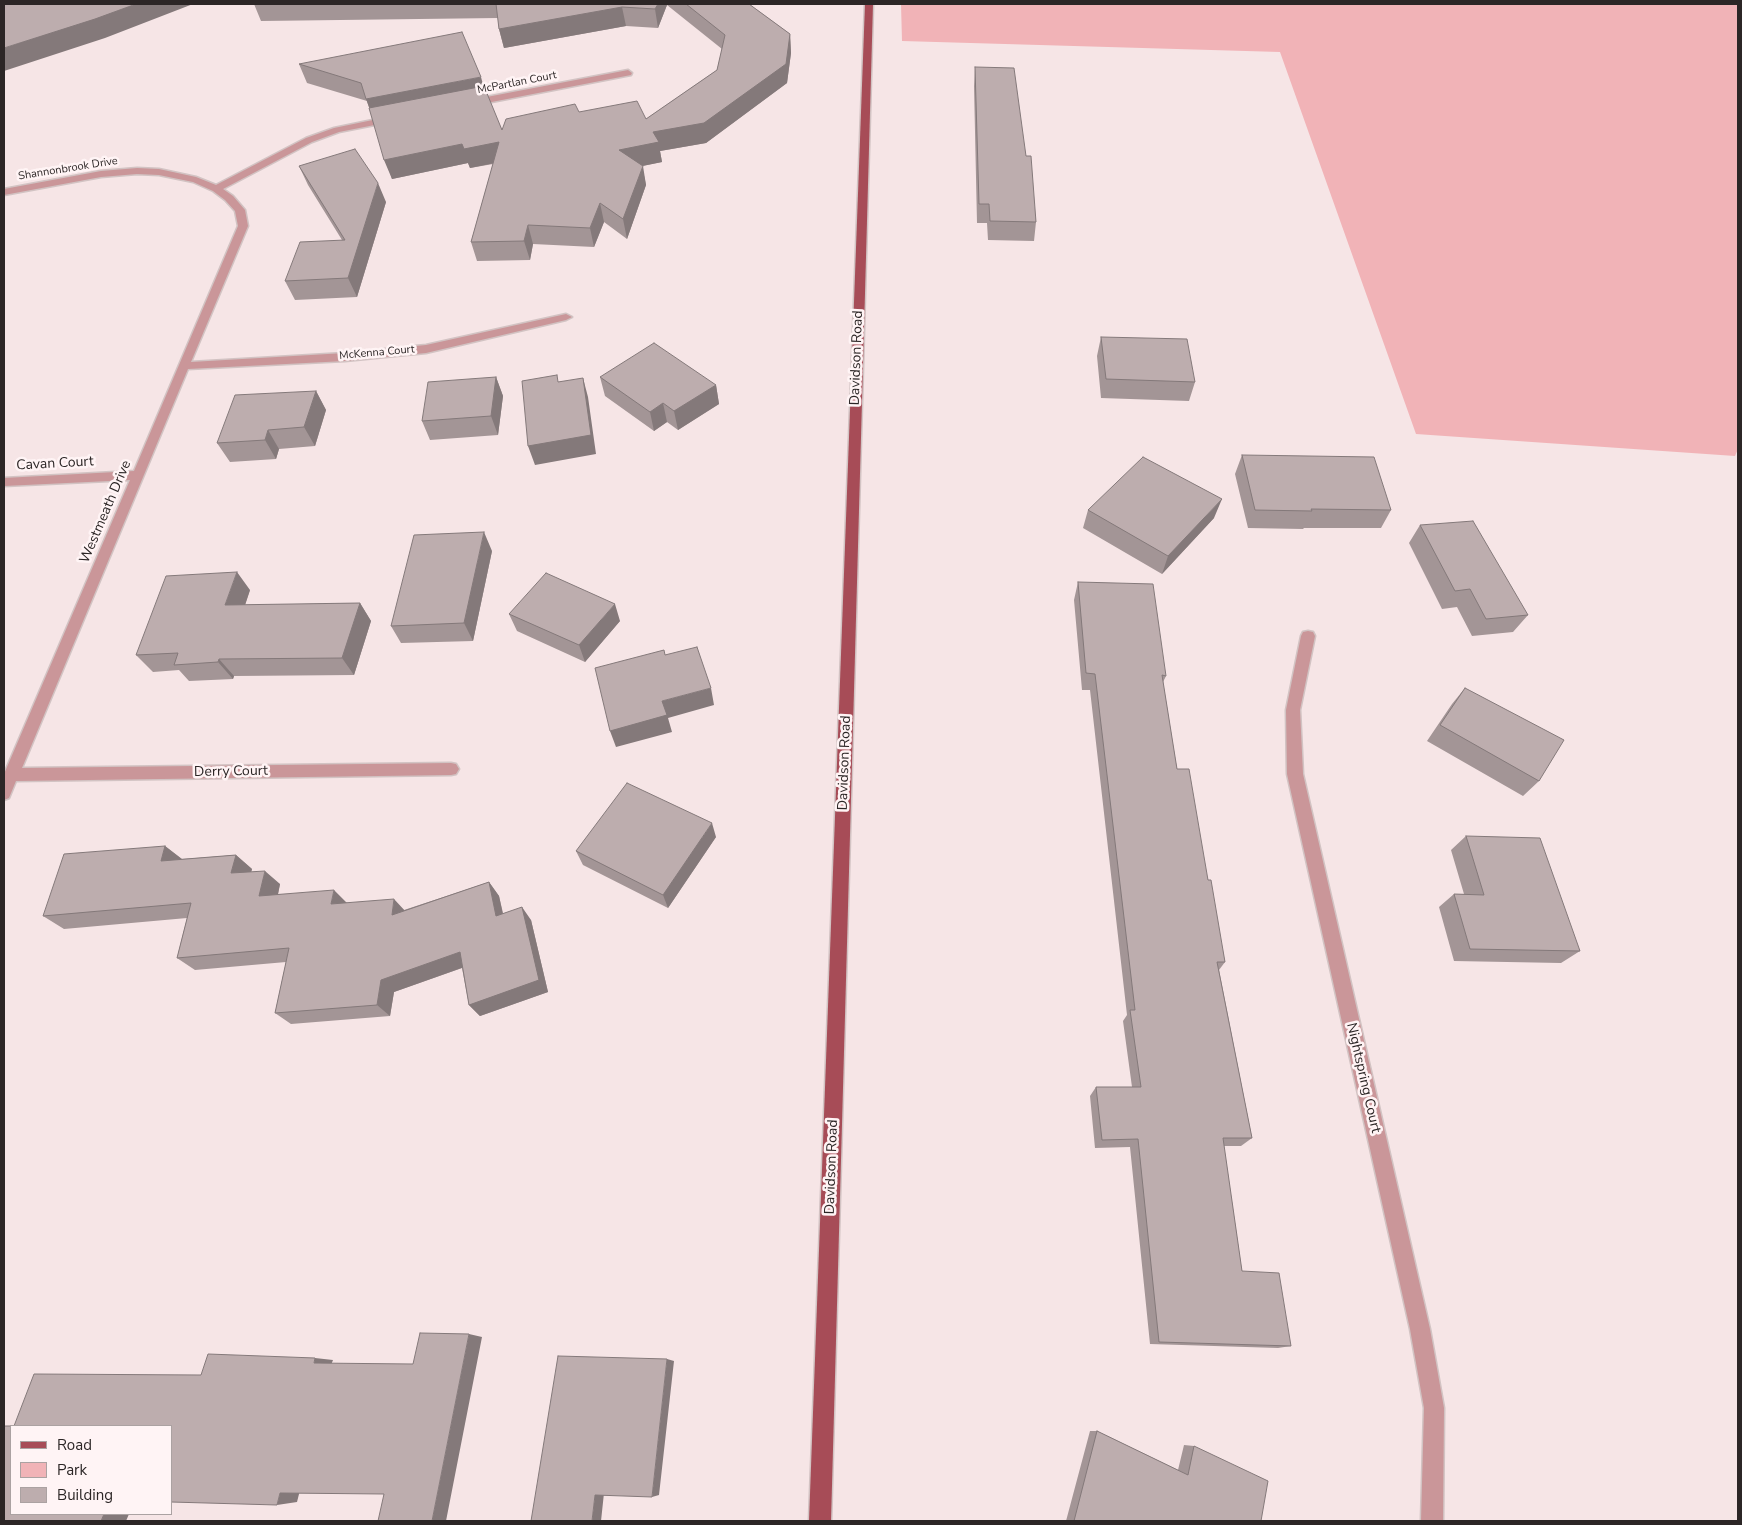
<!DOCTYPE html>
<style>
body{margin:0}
#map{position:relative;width:1742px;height:1525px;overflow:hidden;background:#f6e5e6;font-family:"Nunito Sans",sans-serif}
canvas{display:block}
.frame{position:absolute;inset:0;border:5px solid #2c2626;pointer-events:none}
.legend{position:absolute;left:10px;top:1425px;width:162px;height:90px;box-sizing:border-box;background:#fff4f5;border:1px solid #aba2a2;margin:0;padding:6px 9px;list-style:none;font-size:15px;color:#2c2626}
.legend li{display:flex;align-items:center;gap:10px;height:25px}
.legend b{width:25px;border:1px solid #aba2a2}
</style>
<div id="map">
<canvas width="1742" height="1525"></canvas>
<div class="frame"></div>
<ul class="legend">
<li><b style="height:6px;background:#a74c57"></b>Road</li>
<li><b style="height:14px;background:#f1b3b7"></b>Park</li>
<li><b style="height:14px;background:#bdadae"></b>Building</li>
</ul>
</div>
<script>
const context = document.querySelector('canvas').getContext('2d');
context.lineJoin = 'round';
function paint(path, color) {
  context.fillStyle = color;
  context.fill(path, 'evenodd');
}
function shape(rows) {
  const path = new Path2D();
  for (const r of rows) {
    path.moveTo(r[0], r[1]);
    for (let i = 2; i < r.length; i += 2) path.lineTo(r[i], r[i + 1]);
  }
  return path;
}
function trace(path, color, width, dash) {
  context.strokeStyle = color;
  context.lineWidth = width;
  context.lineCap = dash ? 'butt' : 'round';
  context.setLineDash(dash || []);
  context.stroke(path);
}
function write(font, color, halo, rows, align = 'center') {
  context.font = font + ' "Nunito Sans",sans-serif';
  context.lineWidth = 5;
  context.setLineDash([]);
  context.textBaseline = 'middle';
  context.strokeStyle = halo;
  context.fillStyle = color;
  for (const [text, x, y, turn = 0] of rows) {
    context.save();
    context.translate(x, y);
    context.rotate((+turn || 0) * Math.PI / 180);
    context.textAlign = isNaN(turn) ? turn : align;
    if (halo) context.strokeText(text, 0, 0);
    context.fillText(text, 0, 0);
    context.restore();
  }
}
paint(shape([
 [901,4,1738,4,1738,449,1735,456,1416,434,1280,52,902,41]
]), '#f1b3b7');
const minor = shape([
 [628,70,632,73,631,75,471,106,466,103,471,100,628,70],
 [392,116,397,119,395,121,339,132,312,142,223,189,233,196,245,210,248,226,191,362,345,353,426,345,566,314,572,317,566,320,426,353,345,361,188,369,22,768,451,763,456,764,459,769,456,774,451,775,16,781,9,798,4,800,4,774,130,480,4,486,4,478,134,471,238,226,235,211,225,200,213,191,193,182,159,175,137,174,101,177,4,195,4,189,101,171,137,168,159,169,196,177,216,185,306,138,334,128,392,116],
 [1308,631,1313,632,1315,636,1300,710,1303,774,1430,1329,1444,1408,1443,1521,1421,1521,1424,1408,1410,1329,1287,774,1286,710,1301,636,1303,632,1308,631]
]);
const major = shape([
 [865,4,873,4,831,1521,809,1521,865,4]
]);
trace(minor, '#d2c3c3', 3);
trace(major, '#d2c3c3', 3);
paint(minor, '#ca9699');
paint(major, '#a74c57');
paint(shape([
 [254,4,749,4,790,34,791,53,787,83,706,143,660,151,662,162,642,166,646,185,627,239,604,222,594,247,533,244,530,260,477,261,471,242,493,164,470,168,468,163,392,179,367,101,307,83,299,64,483,86,502,130,579,112,646,119,717,70,722,49,667,5,658,28,626,26,504,48,499,29,498,18,261,21],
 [975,67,1026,156,1036,222,1034,241,988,240,987,223,977,223,974,86],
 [299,166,386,202,357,297,295,300,285,281,342,240,308,185],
 [1101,337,1195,382,1189,401,1101,398,1097,356],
 [496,377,503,396,498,435,430,440,422,421],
 [600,377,716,385,719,404,678,430,667,422,654,431,605,396],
 [316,391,326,410,315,446,279,449,276,459,230,462,217,443],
 [1242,455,1391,510,1381,528,1304,528,1303,529,1248,528,1235,474],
 [1088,510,1214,518,1162,574,1083,528],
 [1420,525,1528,615,1513,632,1472,636,1457,607,1442,609,1409,543],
 [492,551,473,641,401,643,391,626],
 [1078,582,1166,676,1163,682,1177,769,1208,880,1225,962,1219,970,1252,1138,1241,1146,1224,1146,1242,1271,1291,1346,1278,1348,1150,1344,1130,1147,1095,1148,1090,1096,1096,1087,1132,1087,1123,1021,1127,1015,1090,690,1082,690,1074,600],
 [250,590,245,605,360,603,371,621,354,675,234,676,233,679,189,681,179,670,153,672,136,655],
 [509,614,620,621,585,662,517,631],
 [1465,688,1539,781,1523,796,1427,741,1452,704],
 [1466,836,1580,951,1561,963,1454,961,1439,907,1454,894,1464,894,1451,850],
 [716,837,668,908,583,865,576,851],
 [165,846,182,859,236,855,252,869,251,872,280,884,278,894,404,910,489,882,499,896,503,913,531,920,548,992,480,1016,469,1005,462,968,394,992,390,1016,291,1024,275,1013,286,962,195,970,177,958,187,918,64,929,43,916],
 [1090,1431,1097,1431,1178,1470,1184,1445,1194,1446,1261,1521,1066,1521]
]), '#a39596');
paint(shape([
 [136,4,193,4,105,38,4,71,4,48],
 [658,4,667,4,667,5,658,28,655,9],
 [622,7,626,26,504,48,499,29],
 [790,34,791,53,787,83,706,143,660,151,662,162,623,170,619,150,653,132],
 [481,77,486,96,373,118,366,99],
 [499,142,505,161,470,168,468,163,392,179,384,160,462,144],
 [643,166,646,185,627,239,623,219],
 [378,183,386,202,357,297,348,278],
 [600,203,604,222,594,247,590,228],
 [528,225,533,244,530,260,524,241],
 [496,377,503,396,498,435,491,416],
 [583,378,588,397,596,454,535,465,528,446],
 [716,385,719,404,678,430,674,411],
 [316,391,326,410,315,446,304,427],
 [663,403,667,422,654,431,650,412],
 [268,430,279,449,276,459,265,440],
 [1222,499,1214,518,1162,574,1168,556],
 [484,532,492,551,473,641,464,623],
 [237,572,250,590,239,623,225,605],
 [360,603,371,621,354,675,342,658],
 [615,604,620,621,585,662,579,645],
 [219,659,234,676,233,679,218,662],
 [711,688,714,705,668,718,672,732,616,747,610,731,662,701],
 [712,823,716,837,668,908,663,895],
 [165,846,183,860,161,861],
 [236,855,252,869,247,887,231,873],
 [265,871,280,884,275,909,259,896],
 [489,882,499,896,506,929,496,916],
 [334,890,347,903,331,904],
 [394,899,407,913,392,915],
 [522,907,531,920,548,992,480,1016,469,1005],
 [460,952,470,965,394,992,390,1016,377,1005,381,980],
 [469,1334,482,1337,446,1521,432,1521],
 [315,1358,333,1360,331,1365,314,1363],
 [667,1359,674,1361,659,1495,652,1497],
 [300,1490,297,1502,277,1505,280,1493],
 [604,1493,601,1521,592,1521,595,1495],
 [104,1514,129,1514,126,1521,101,1521]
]), '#84797a');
const building = shape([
 [4,4,136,4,95,19,4,48,4,4],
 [496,4,658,4,655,9,622,7,499,29,496,4],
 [686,4,749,4,790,34,786,64,704,123,653,132,659,142,619,150,643,166,623,219,600,203,590,228,528,225,524,241,471,242,499,142,464,149,462,144,384,160,369,108,484,86,502,130,506,119,575,104,579,112,637,101,646,119,717,70,725,35,686,4],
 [462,32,481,77,366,99,361,83,299,64,462,32],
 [975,67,1014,68,1026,156,1031,156,1036,222,990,221,989,204,979,204,975,67],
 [355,149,378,183,348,278,285,281,300,242,345,240,299,166,355,149],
 [1101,337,1187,339,1195,382,1106,379,1101,337],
 [654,343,716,385,674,411,663,403,650,412,600,377,654,343],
 [557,375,558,382,583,378,591,435,528,446,522,381,557,375],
 [496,377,491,416,422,421,428,382,496,377],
 [316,391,304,427,268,430,265,440,217,443,235,395,316,391],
 [1242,455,1374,457,1391,510,1311,509,1312,511,1255,510,1242,455],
 [1143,457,1222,499,1168,556,1088,510,1143,457],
 [1473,521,1528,615,1486,619,1470,589,1455,591,1420,525,1473,521],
 [484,532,464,623,391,626,414,535,484,532],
 [237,572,225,605,360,603,342,658,219,659,218,662,174,665,178,653,136,655,166,576,237,572],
 [546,573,615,604,579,645,509,614,546,573],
 [1078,582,1153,584,1166,676,1162,675,1177,769,1189,769,1208,880,1211,880,1225,962,1217,962,1252,1138,1223,1138,1242,1271,1279,1273,1291,1346,1159,1342,1138,1139,1102,1140,1096,1087,1141,1087,1130,1010,1135,1010,1095,674,1086,673,1078,582],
 [697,647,711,688,662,701,667,715,610,731,595,668,664,650,665,655,697,647],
 [1465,688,1564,740,1539,781,1440,725,1465,688],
 [627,783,712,823,663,895,576,851,627,783],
 [1466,836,1540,838,1580,951,1470,949,1454,894,1484,895,1466,836],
 [165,846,161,861,236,855,231,873,265,871,259,896,334,890,331,904,394,899,392,915,489,882,496,916,522,907,539,980,469,1005,460,952,381,980,377,1005,275,1013,289,948,177,958,191,903,43,916,64,854,165,846],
 [420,1333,469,1334,432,1521,378,1521,384,1494,280,1493,277,1505,171,1502,171,1426,11,1426,11,1514,104,1514,101,1521,4,1521,4,1426,14,1426,34,1374,201,1375,208,1354,315,1358,314,1363,413,1364,420,1333],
 [558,1356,667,1359,652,1497,595,1495,592,1521,531,1521,558,1356],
 [1097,1431,1188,1475,1194,1446,1268,1481,1261,1521,1074,1521,1097,1431]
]);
paint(building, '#bdadae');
trace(building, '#84797a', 1);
write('11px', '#2c2626', '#fff4f5', [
 ["McPartlan Court",517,83,-11],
 ["Shannonbrook Drive",68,169,-9],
 ["McKenna Court",377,353,-5]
]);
write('14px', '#2c2626', '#fff4f5', [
 ["Davidson Road",857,358,-88],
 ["Cavan Court",55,464,-3],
 ["Westmeath Drive",106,512,-67],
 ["Davidson Road",845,763,-88],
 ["Derry Court",231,772,-1],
 ["Nightspring Court",1363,1078,77],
 ["Davidson Road",832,1167,-88]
]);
</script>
